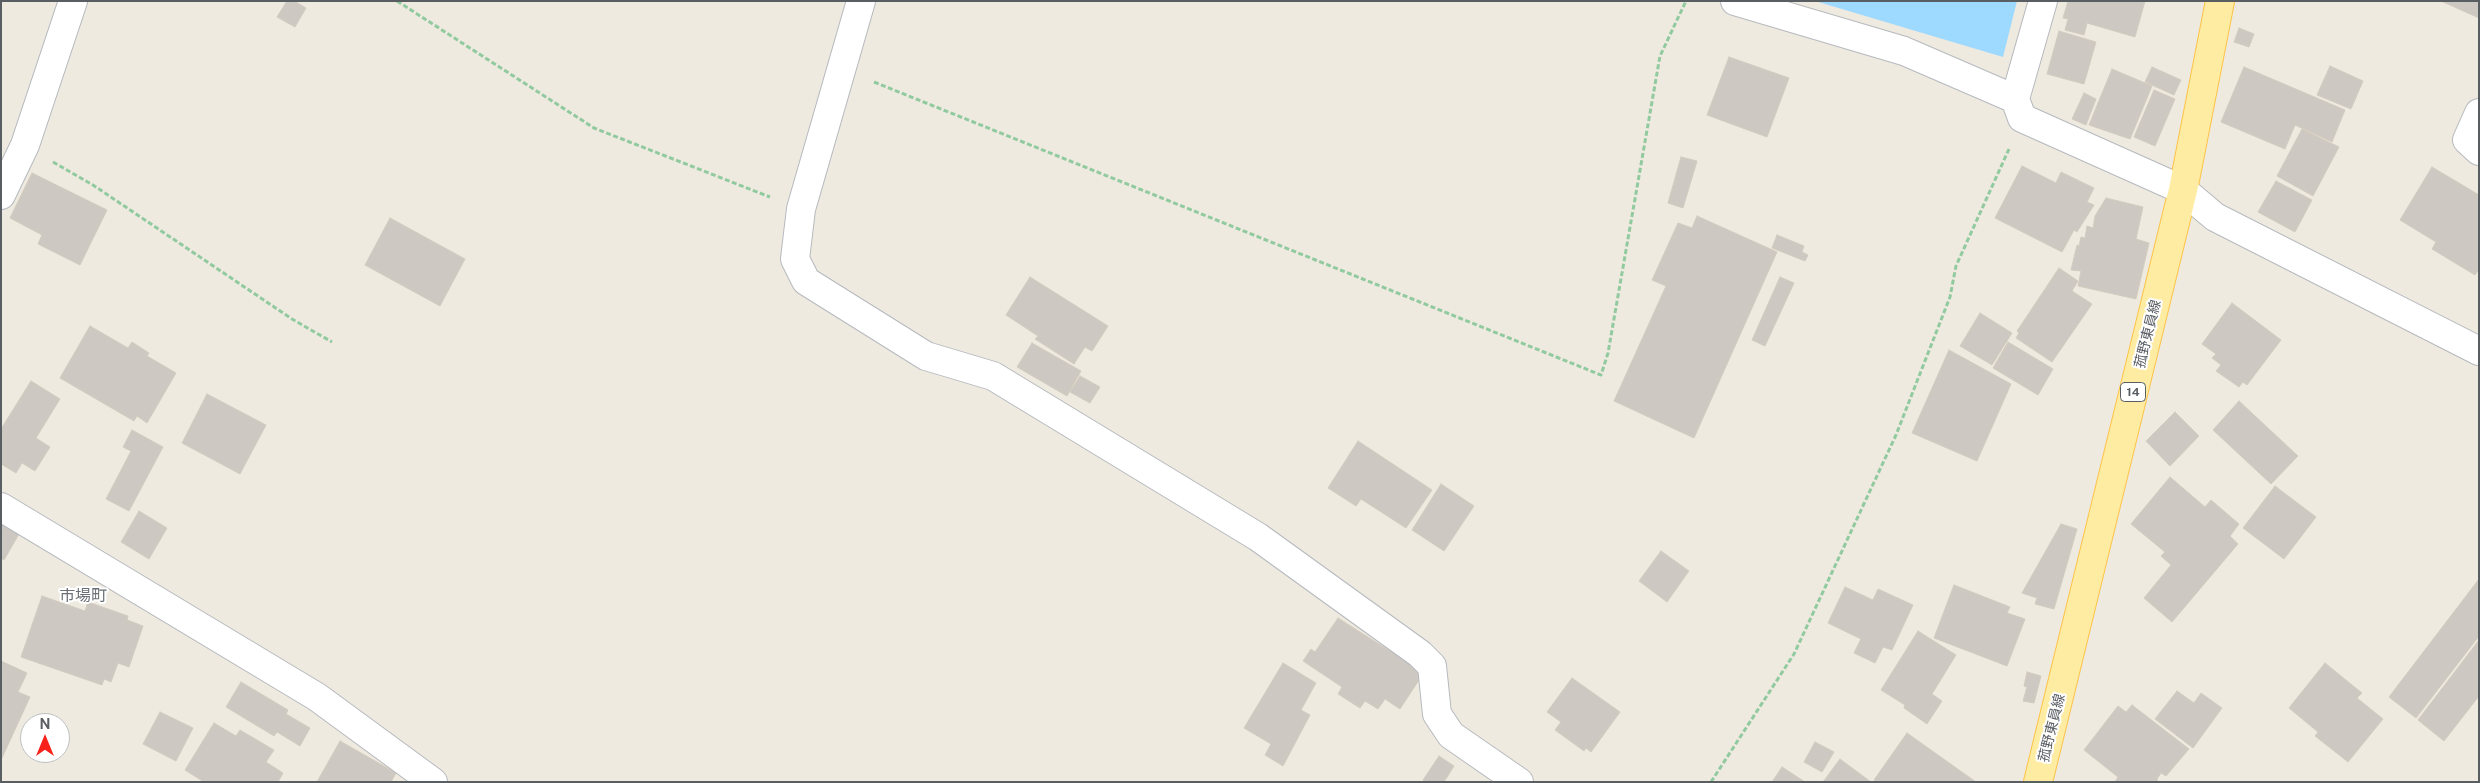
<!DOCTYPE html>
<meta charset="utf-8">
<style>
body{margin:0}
#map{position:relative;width:2480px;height:783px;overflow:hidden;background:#eeeae0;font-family:"Public Sans",sans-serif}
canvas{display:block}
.frame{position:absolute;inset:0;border:2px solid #595e63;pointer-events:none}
.north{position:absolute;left:20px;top:713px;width:50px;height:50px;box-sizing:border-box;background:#fff;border:1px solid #bdbfc1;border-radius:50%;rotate:0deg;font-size:14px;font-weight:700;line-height:20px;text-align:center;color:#595e63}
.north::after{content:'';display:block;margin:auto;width:18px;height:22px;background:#f8221b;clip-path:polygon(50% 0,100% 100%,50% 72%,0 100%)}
</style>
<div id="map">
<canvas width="2480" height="783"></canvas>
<div class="frame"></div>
<div class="north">N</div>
</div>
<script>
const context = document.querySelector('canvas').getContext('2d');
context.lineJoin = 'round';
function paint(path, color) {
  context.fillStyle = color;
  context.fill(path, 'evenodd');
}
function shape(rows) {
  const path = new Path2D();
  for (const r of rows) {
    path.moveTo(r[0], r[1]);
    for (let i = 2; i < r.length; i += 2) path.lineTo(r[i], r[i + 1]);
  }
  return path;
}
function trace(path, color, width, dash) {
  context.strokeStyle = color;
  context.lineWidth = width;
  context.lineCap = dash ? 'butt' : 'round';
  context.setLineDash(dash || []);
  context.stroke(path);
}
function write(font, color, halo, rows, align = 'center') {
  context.font = font + ' "Public Sans","Noto Sans JP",sans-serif';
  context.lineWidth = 4;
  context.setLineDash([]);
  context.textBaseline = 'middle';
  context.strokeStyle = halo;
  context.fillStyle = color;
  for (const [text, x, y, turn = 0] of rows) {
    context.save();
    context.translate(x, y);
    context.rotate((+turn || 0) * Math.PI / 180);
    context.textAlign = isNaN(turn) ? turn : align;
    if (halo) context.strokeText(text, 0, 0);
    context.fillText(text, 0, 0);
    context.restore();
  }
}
paint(shape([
 [1815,1,2017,1,2003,57]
]), '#9ed9ff');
const building = shape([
 [287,1,294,1,306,8,295,27,277,17,287,1],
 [2068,1,2145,1,2135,37,2087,23,2084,35,2065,30,2068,19,2063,18,2068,1],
 [2441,1,2479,1,2479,18,2441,1],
 [2239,28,2254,34,2249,47,2234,42,2239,28],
 [2059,31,2096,42,2084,84,2047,74,2059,31],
 [1729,57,1789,78,1767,137,1707,115,1729,57],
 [2330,66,2363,81,2351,109,2317,95,2330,66],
 [2152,67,2181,80,2174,95,2145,82,2152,67],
 [2244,67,2345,110,2332,142,2295,125,2285,149,2221,122,2244,67],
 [2112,69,2152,86,2130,139,2089,125,2112,69],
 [2154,90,2175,99,2155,146,2134,137,2154,90],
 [2084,93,2096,99,2086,125,2072,119,2084,93],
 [2302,129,2339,147,2313,196,2277,176,2302,129],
 [1681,157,1697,161,1683,208,1668,203,1681,157],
 [2022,166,2056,183,2061,172,2094,188,2087,202,2094,205,2077,232,2074,230,2062,252,1995,218,2022,166],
 [2432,167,2479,195,2479,269,2475,275,2432,249,2436,242,2400,220,2432,167],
 [32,173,107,210,80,265,38,244,42,235,10,218,32,173],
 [2276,181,2312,200,2295,232,2258,212,2276,181],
 [2106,198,2143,207,2136,239,2149,243,2136,299,2078,286,2081,271,2071,270,2077,245,2079,246,2081,237,2085,238,2087,226,2093,228,2095,216,2106,198],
 [1697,216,1777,252,1694,438,1614,401,1666,286,1652,280,1678,223,1692,228,1697,216],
 [390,218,465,259,440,306,365,265,390,218],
 [1777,235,1804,246,1802,252,1808,255,1805,261,1772,248,1777,235],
 [2059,268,2078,281,2072,291,2092,304,2052,362,2016,338,2019,333,2017,331,2059,268],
 [1030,277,1108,326,1092,351,1085,347,1074,364,1035,339,1038,336,1006,315,1030,277],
 [1780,277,1794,283,1765,346,1752,340,1780,277],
 [2232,303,2281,340,2247,385,2243,382,2239,387,2216,371,2221,365,2212,358,2216,354,2202,344,2232,303],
 [1980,313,2012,333,1992,365,1960,346,1980,313],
 [90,326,128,348,132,342,149,353,147,356,176,373,147,423,137,416,134,421,60,378,90,326],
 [2008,342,2053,369,2038,395,1993,368,2008,342],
 [1032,343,1081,371,1067,396,1017,367,1032,343],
 [1949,350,2011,384,1977,461,1912,433,1949,350],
 [1080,376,1100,387,1090,403,1070,392,1080,376],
 [31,381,60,399,36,438,50,447,35,471,22,463,16,473,1,464,1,429,31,381],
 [207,394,266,425,240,474,182,443,207,394],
 [2239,401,2298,456,2271,484,2213,430,2239,401],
 [2175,412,2199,436,2170,466,2146,441,2175,412],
 [132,430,163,447,129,511,106,499,131,451,123,447,132,430],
 [1358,441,1432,490,1406,528,1361,499,1356,506,1328,488,1358,441],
 [2170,477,2205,507,2211,500,2239,524,2230,536,2238,544,2172,622,2144,598,2171,565,2161,556,2165,552,2131,524,2170,477],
 [1441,484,1474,506,1444,551,1412,530,1441,484],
 [2275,486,2316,517,2284,559,2243,528,2275,486],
 [139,511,167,528,149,559,121,542,139,511],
 [1,524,19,534,4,560,1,558,1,524],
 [2061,524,2077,529,2054,609,2035,604,2037,598,2022,593,2061,524],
 [1661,551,1689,571,1667,602,1639,581,1661,551],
 [2479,579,2479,636,2416,718,2389,697,2479,579],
 [1954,585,2010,607,2007,613,2025,619,2007,666,1934,638,1954,585],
 [1845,587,1873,600,1878,589,1913,605,1892,650,1883,647,1875,663,1854,653,1861,639,1828,623,1845,587],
 [42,596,85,611,88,602,128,616,127,620,143,626,129,667,118,663,111,682,104,679,102,685,21,657,42,596],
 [1338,618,1415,667,1421,677,1400,709,1385,699,1378,709,1365,701,1360,708,1338,694,1342,687,1303,661,1311,649,1315,652,1338,618],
 [1918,631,1956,655,1932,694,1942,701,1927,724,1904,708,1905,705,1881,690,1918,631],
 [2479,640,2479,696,2444,741,2418,720,2479,640],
 [1,661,27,673,18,692,30,697,1,760,1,661],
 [1283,663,1316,683,1301,710,1310,715,1283,766,1265,755,1271,744,1244,728,1283,663],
 [2325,663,2362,693,2357,698,2383,719,2348,762,2315,736,2318,732,2289,708,2325,663],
 [2027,672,2041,676,2034,703,2023,701,2027,687,2024,686,2027,672],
 [1572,678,1620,712,1591,752,1586,748,1584,751,1555,730,1561,722,1547,712,1572,678],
 [241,682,288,710,286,714,310,728,300,746,277,732,274,736,226,707,241,682],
 [2177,691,2194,703,2201,693,2222,708,2193,748,2155,719,2177,691],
 [2132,705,2189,749,2166,776,2161,773,2157,779,2158,782,2115,782,2118,777,2084,750,2118,706,2126,712,2132,705],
 [160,712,193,728,176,761,143,744,160,712],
 [214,723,236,736,240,730,274,750,266,762,283,773,278,782,204,782,185,770,214,723],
 [1907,733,1976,782,1877,782,1874,780,1907,733],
 [340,741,396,773,391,782,317,782,340,741],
 [1815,742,1834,752,1822,772,1804,762,1815,742],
 [1439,756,1454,766,1444,782,1425,782,1423,780,1439,756],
 [1840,759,1871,782,1823,782,1840,759],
 [1782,767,1805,782,1772,782,1782,767]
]);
paint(building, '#cdc8c1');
trace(building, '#d3cbbe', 1);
const minor = shape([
 [861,1,801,209,795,259,806,281,926,356,993,376,1258,537,1420,654,1432,666,1437,714,1451,735,1519,782],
 [1735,1,1904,51,2015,99],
 [2043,1,2015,99,2022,118,2183,190,2215,217,2479,351],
 [2479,113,2467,140,2479,151],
 [1,195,25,145,73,1],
 [1,507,317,697,433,782]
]);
const primary = shape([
 [2038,782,2183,190,2220,1]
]);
trace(minor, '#b6b9be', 30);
trace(primary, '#fec348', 30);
trace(shape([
 [397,1,594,128,770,197],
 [874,82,1601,375,1608,353,1660,56,1686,1],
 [53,162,93,185,292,319,332,342],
 [1711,782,1794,654,1896,435,1950,297,1956,266,2009,149]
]), '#92ca9f', 3, [5, 2.5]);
trace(minor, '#fff', 28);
trace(primary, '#ffeca3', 28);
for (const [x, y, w] of [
 [2133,392,25]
]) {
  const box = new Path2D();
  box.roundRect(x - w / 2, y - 9.5, w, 19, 4);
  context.fillStyle = '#fff';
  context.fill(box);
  trace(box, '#595e63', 1);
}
write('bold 12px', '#595e63', null, [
 ["14",2133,392]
]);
write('14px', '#595e63', '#fff', [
 ["菰野東員線",2148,334,-76],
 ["菰野東員線",2052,728,-76]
]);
write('16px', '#6a7075', '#fff', [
 ["市場町",83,596]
]);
</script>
